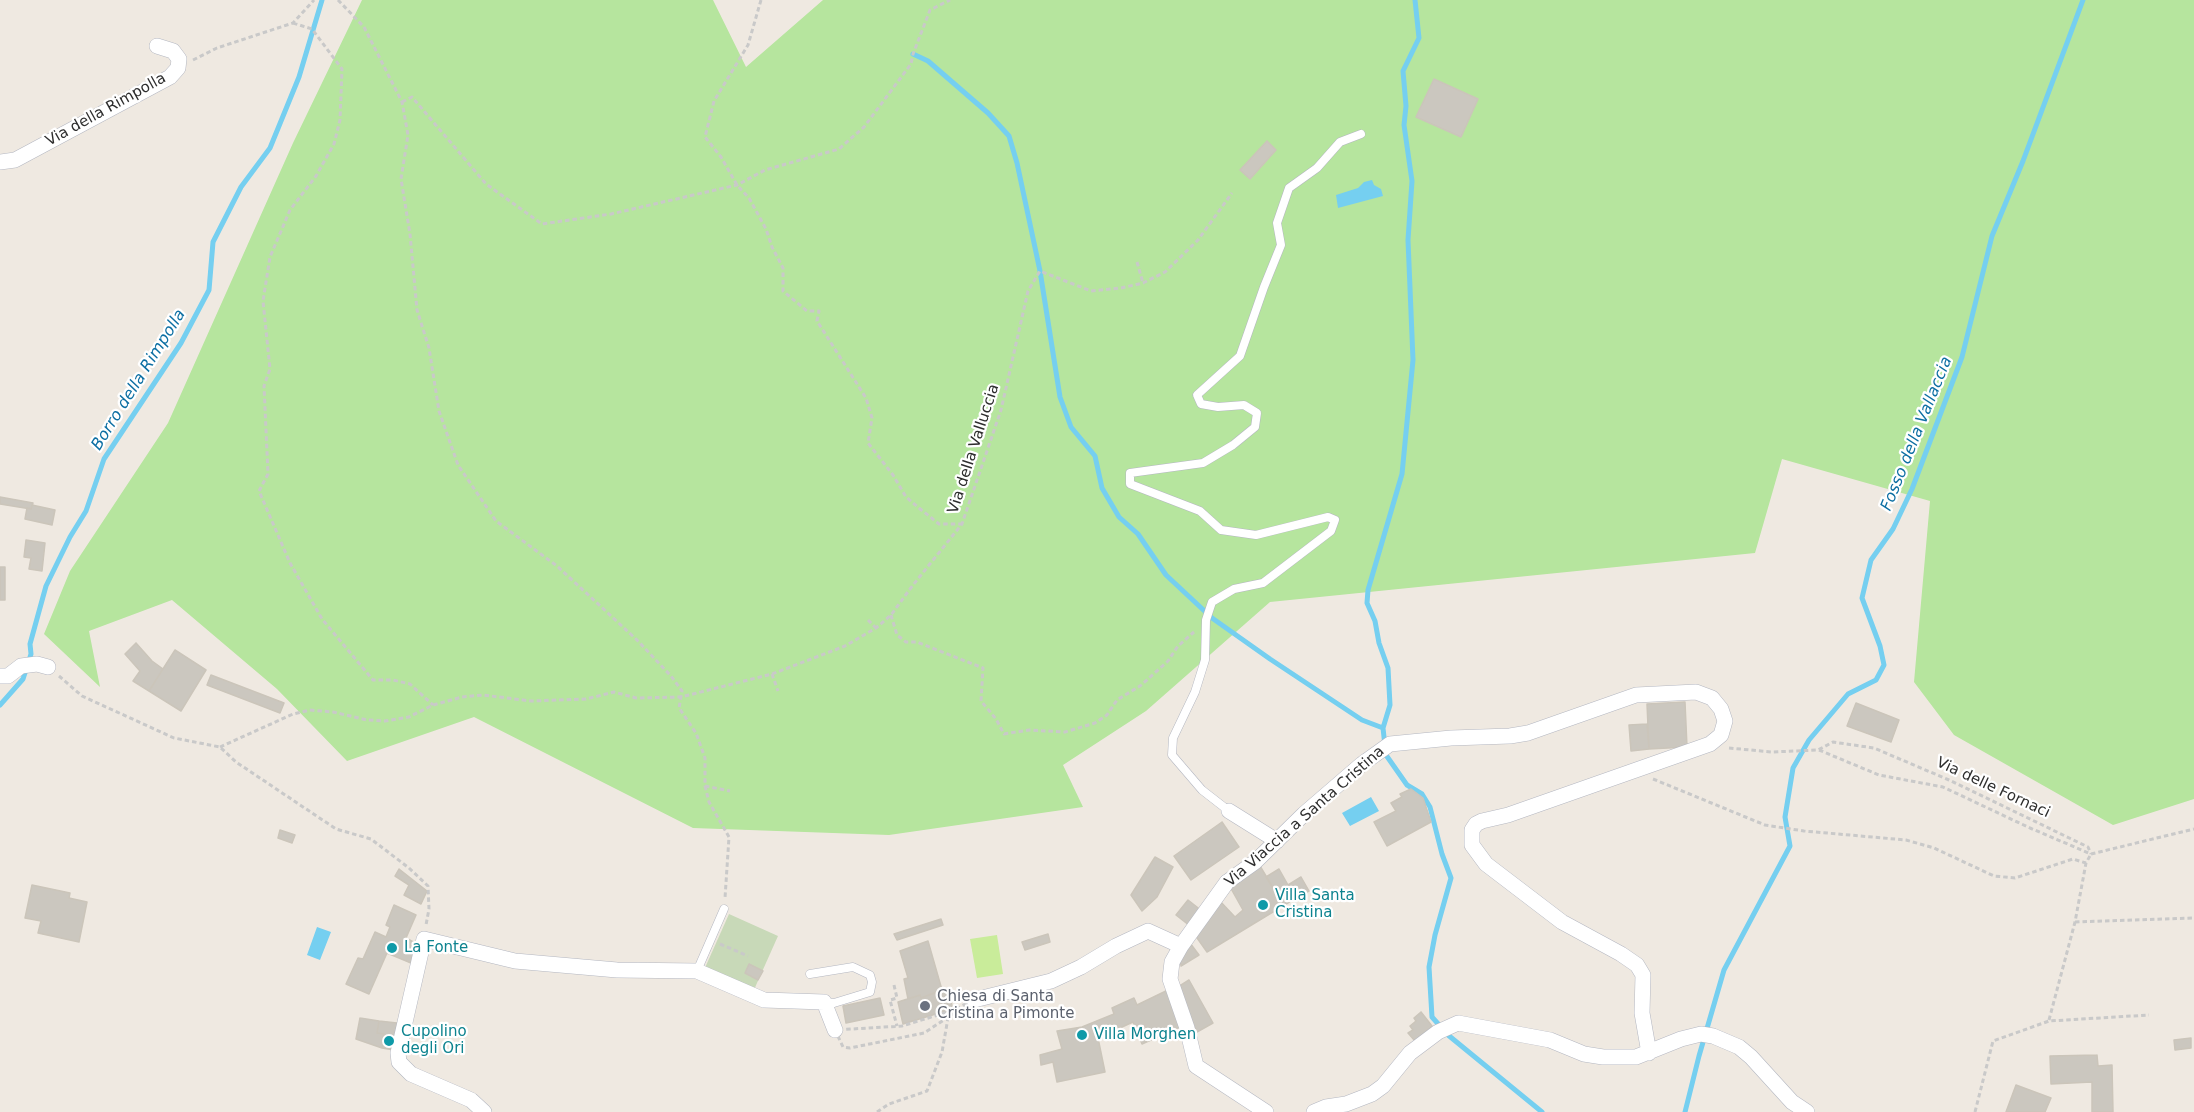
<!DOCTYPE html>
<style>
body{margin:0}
canvas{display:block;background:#efe9e1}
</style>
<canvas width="2194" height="1112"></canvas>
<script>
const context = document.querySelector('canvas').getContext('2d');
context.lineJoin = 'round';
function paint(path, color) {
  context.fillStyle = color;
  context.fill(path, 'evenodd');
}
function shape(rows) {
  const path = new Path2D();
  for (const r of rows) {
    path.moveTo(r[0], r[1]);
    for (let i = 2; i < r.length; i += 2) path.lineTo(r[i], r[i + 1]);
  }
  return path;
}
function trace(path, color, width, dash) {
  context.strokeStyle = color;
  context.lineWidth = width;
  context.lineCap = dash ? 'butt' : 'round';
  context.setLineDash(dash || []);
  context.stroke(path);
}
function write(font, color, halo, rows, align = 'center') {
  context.font = font + ' "DejaVu Sans",sans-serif';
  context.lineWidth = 4.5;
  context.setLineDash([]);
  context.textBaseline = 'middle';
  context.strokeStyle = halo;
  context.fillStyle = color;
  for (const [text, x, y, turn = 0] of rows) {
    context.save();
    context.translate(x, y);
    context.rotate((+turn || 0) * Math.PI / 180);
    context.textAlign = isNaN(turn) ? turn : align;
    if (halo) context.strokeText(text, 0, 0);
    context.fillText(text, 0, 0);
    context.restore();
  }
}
paint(shape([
 [362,0,713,0,746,67,823,0,2194,0,2194,799,2113,825,1954,735,1914,682,1930,501,1782,459,1755,553,1270,602,1146,711,1063,765,1083,807,889,835,693,828,474,717,347,761,277,689,172,600,89,631,100,687,44,634,70,571,168,423,293,143]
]), '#b6e59e');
paint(shape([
 [729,914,778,936,753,992,704,970]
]), '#c8d9b8');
paint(shape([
 [997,935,1003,974,977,978,970,939]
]), '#c9ec9a');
paint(shape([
 [1372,180,1374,185,1381,189,1383,196,1338,208,1336,195,1358,188,1364,182],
 [1371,797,1379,811,1350,826,1342,813],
 [317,927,331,932,320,960,307,955]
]), '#75cff0');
trace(shape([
 [1415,0,1419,38,1403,71,1406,106,1404,125,1412,181,1408,240,1413,360,1402,474,1368,590,1367,603,1375,621,1379,643,1388,668,1390,705,1383,728,1386,755,1407,785,1422,794,1430,807,1442,854,1451,878,1435,935,1429,967,1432,1017,1448,1035,1542,1112],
 [913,54,928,61,988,113,1009,136,1017,163,1040,271,1060,397,1071,427,1095,456,1102,488,1119,517,1138,534,1166,575,1212,618,1270,659,1362,720,1383,728],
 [0,705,23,679,31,654,30,644,46,586,70,537,86,511,104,459,181,343,209,290,213,242,241,187,270,148,299,77,322,0],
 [1685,1112,1699,1056,1724,970,1790,846,1785,817,1793,768,1809,740,1848,694,1876,680,1884,665,1880,646,1862,598,1871,560,1893,529,1912,489,1962,357,1992,236,2023,161,2083,0]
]), '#75cff0', 5);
const building = shape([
 [1434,79,1478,99,1461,137,1416,117,1434,79],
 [1267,141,1276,150,1250,179,1240,170,1267,141],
 [0,497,33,503,31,509,0,504,0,497],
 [32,505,55,510,52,525,25,519,27,508,31,509,32,505],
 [26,540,45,543,42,571,29,569,31,558,24,557,26,540],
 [0,567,5,567,5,600,0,600,0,567],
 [136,643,152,661,163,669,149,691,133,681,140,671,125,654,136,643],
 [175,650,206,670,181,711,149,691,175,650],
 [211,675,284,703,280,713,207,685,211,675],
 [1685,702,1687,747,1649,749,1647,704,1685,702],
 [1856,703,1899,720,1891,742,1847,726,1856,703],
 [1647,724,1649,749,1631,751,1629,725,1647,724],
 [1411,789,1423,798,1431,822,1387,846,1374,822,1396,811,1391,803,1402,797,1400,794,1411,789],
 [1222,822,1239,847,1191,880,1174,856,1222,822],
 [280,830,295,835,292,843,278,838,280,830],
 [1155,857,1173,867,1157,897,1142,911,1131,895,1155,857],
 [1260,866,1278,896,1285,892,1291,901,1207,952,1195,935,1218,899,1235,917,1243,910,1229,885,1260,866],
 [399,869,427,891,421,904,404,895,409,885,395,876,399,869],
 [1279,869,1288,885,1301,877,1309,891,1291,901,1285,892,1278,896,1266,877,1279,869],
 [32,885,70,893,69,898,87,902,79,942,38,933,41,921,25,918,32,885],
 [1188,900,1202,911,1190,926,1176,915,1188,900],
 [394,905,416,915,406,938,417,944,411,963,387,953,369,994,346,984,358,958,363,959,375,932,386,937,390,927,386,925,394,905],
 [941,919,943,925,897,940,894,934,941,919],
 [1048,934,1050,942,1025,950,1022,942,1048,934],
 [928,941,942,990,921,998,920,995,908,999,904,979,908,978,900,951,928,941],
 [1190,943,1199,955,1181,966,1180,959,1190,943],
 [749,964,763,971,758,980,745,973,749,964],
 [1189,980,1213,1023,1197,1032,1178,987,1189,980],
 [942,990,951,995,952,1009,903,1024,898,1002,920,995,921,998,942,990],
 [1168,990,1182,1026,1142,1044,1133,1022,1098,1038,1105,1072,1057,1082,1053,1062,1041,1065,1040,1055,1062,1049,1057,1031,1082,1027,1114,1014,1112,1008,1134,998,1137,1005,1168,990],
 [880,998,884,1015,846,1023,843,1006,880,998],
 [1421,1012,1432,1026,1415,1041,1408,1033,1413,1030,1410,1026,1416,1021,1414,1018,1421,1012],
 [360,1018,379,1021,377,1033,384,1034,382,1048,356,1039,360,1018],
 [379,1021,397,1023,394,1050,382,1048,384,1034,377,1033,379,1021],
 [2191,1038,2191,1048,2175,1050,2174,1040,2191,1038],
 [2097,1055,2098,1066,2112,1065,2113,1112,2092,1112,2092,1082,2051,1084,2050,1056,2097,1055],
 [2016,1085,2051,1098,2045,1112,2006,1112,2016,1085]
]);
paint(building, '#cbc7bf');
trace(building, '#cbc5ba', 1.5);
const lane = shape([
 [1229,811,1202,790,1172,755,1173,738,1195,692,1205,660,1206,620,1212,602,1234,589,1263,583,1331,531,1335,520,1328,517,1256,535,1221,530,1200,511,1130,484,1130,473,1203,463,1233,445,1255,427,1257,413,1244,405,1218,407,1201,404,1197,395,1240,356,1264,287,1281,245,1277,223,1289,188,1317,168,1340,142,1361,134],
 [697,971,724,909],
 [810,974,853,967,870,975,872,982,870,992,834,1003,824,1002]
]);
const street = shape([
 [0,162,15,160,170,77,178,68,179,59,173,51,157,46],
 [0,676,8,676,21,666,37,664,48,667],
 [1229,811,1277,841],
 [974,1000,1051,981,1081,967,1116,946,1148,931,1181,946],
 [484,1112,471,1100,411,1074,399,1062,398,1053,424,939,515,961,617,970,697,971,764,1000,824,1002,835,1030],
 [1266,1112,1196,1066,1187,1028,1170,979,1172,962,1181,946,1227,882,1255,862,1304,814,1362,764,1390,744,1451,738,1510,736,1528,733,1636,695,1696,692,1712,698,1721,709,1725,721,1721,735,1710,744,1508,815,1482,821,1476,824,1472,830,1472,845,1486,864,1562,922,1621,954,1637,965,1643,975,1642,1013,1649,1053],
 [1314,1112,1326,1107,1346,1104,1372,1094,1383,1086,1410,1053,1438,1032,1458,1023,1550,1040,1584,1054,1603,1057,1636,1057,1681,1039,1701,1034,1713,1036,1739,1047,1751,1057,1792,1102,1807,1112]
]);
trace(lane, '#b4b7c1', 9);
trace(street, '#b4b7c1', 16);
trace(shape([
 [338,0,364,27,402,102,408,135,401,179,410,234,417,310,429,348,439,411,458,465,496,521,557,566,637,640,671,676,682,691,679,708,696,733,705,758,705,786,709,802,729,837,725,898],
 [761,0,748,45,714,101,705,137,721,157,737,185,749,198,766,229,772,247,783,268,783,291,807,311,819,311,817,321,866,398,872,418,868,443,893,475,906,497,919,508,939,524,962,524],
 [293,23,312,29,342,69,340,120,334,144,316,176,290,210,270,257,263,301,270,369,264,386,268,474,259,491,290,563,322,619,373,680,393,680,410,684,433,705],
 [193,60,217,48,293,23,314,0],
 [402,102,412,97,486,184,542,224,611,214,737,185,765,170,839,149,864,127,911,64,913,54,930,10,950,0],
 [1137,262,1143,283],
 [891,615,897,635,906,642,917,642,983,668,981,701,996,719,1004,734,1029,730,1065,732,1095,723,1107,715,1117,700,1140,686,1168,661,1178,646,1194,632],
 [868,620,876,628],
 [772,674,778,691],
 [59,676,82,696,174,738,220,747,236,762,336,829,371,839,409,868,428,886,429,909,426,925],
 [220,747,293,714,310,710,333,712,367,720,385,721,409,717,433,705,462,697,483,695,531,701,586,699,614,692,636,698,681,697,772,674,845,646,876,628,891,615,913,585,962,524,1001,410,1028,291,1040,271,1091,291,1121,288,1143,283,1165,272,1198,240,1232,193],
 [1729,748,1772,752,1818,750,1833,742,1874,748,1949,780,2088,847,2091,854],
 [1819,750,1879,775,1943,787,2030,828,2091,854],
 [1653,779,1765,825,1804,831,1906,840,1934,848,1994,876,2015,878,2073,859,2086,863],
 [705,786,730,791],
 [2091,854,2194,829],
 [2075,922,2194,918],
 [720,944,748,956],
 [894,985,897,998,890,1000,897,1026],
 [974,1000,924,1033,850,1048,843,1047,835,1030,902,1026,951,1011,974,1000],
 [2049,1020,2075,922,2086,863,2091,854],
 [877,1112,889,1104,927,1091,942,1052,948,1018],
 [1975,1112,1993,1041,2049,1021,2149,1015]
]), '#c9c9c9', 3, [4.5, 3]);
trace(lane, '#fff', 8);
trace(street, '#fff', 15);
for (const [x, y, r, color] of [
 [1263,905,6,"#0f9aa8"],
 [392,948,6,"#0f9aa8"],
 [925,1006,6,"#6b7280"],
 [1082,1035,6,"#0f9aa8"],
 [389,1041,6,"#0f9aa8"]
]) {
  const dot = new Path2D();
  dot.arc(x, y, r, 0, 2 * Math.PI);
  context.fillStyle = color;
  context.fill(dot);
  trace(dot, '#fff', 2);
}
write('15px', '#2e2e2e', '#fff', [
 ["Via della Rimpolla",106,110,-29],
 ["Via della Valluccia",974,449,-72],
 ["Via delle Fornaci",1993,788,25],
 ["Via Viaccia a Santa Cristina",1305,817,-41]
]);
write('15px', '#0d838f', '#fff', [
 ["Villa Santa",1275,896],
 ["Cristina",1275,913],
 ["La Fonte",404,948],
 ["Cupolino",401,1032],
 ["degli Ori",401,1049],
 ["Villa Morghen",1094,1035]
], 'left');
write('15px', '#5b616d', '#fff', [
 ["Chiesa di Santa",937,997],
 ["Cristina a Pimonte",937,1014]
], 'left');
write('italic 16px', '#0d6fa3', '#fff', [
 ["Borro della Rimpolla",139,380,-58],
 ["Fosso della Vallaccia",1917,434,-68]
]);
</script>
